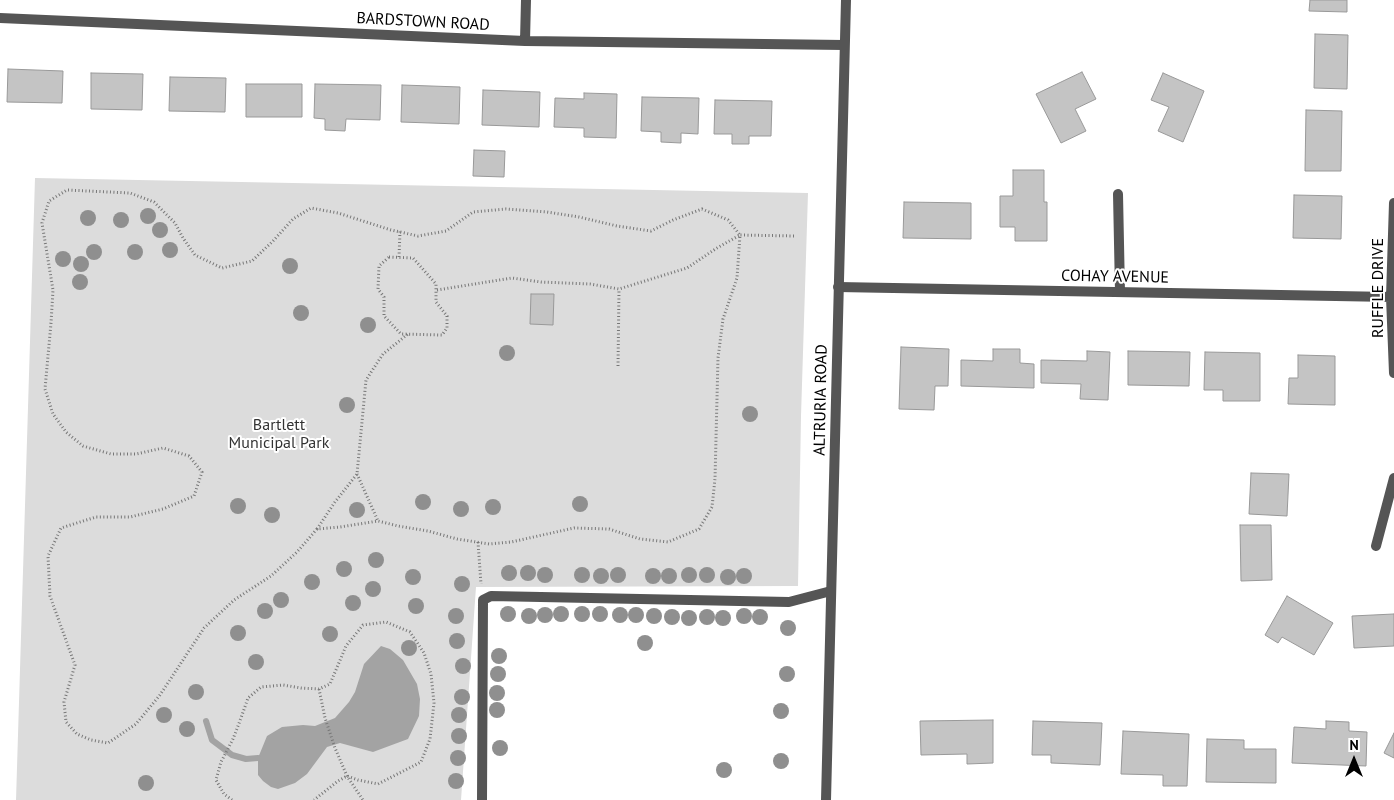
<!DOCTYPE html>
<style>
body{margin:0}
#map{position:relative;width:1394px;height:800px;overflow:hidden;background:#fff;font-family:"PT Sans",sans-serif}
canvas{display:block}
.north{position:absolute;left:1329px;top:735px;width:50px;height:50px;-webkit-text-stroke:4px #fff;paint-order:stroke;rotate:0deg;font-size:14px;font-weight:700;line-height:20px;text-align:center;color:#000}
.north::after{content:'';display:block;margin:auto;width:18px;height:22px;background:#000;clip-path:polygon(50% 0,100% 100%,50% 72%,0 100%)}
</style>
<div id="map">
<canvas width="1394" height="800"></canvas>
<div class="north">N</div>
</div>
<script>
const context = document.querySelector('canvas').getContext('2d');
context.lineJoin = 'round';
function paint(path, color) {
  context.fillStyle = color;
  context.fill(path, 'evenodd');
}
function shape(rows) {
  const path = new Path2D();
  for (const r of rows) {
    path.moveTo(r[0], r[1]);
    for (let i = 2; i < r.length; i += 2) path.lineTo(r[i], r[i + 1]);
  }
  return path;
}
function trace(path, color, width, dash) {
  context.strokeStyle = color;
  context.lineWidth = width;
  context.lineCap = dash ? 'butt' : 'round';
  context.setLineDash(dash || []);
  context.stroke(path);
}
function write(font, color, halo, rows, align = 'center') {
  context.font = font + ' "PT Sans",sans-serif';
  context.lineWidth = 4;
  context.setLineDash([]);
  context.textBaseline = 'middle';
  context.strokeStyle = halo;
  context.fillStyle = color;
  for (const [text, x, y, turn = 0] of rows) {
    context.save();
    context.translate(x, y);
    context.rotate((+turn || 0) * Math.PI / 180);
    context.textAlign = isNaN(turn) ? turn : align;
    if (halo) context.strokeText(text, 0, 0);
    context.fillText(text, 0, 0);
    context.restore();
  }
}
paint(shape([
 [35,178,808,193,801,416,798,586,476,587,461,800,16,800]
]), '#dcdcdc');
paint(shape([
 [381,646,390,649,403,660,417,684,420,699,419,716,408,739,373,752,340,743,327,747,307,774,295,783,278,789,271,787,263,781,258,775,258,758,267,736,282,727,303,725,315,726,335,718,349,702,355,692,364,664]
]), '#a3a3a3');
trace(shape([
 [206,721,212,740,232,755,246,759,258,758]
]), '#a3a3a3', 6);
const building = shape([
 [1310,0,1347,0,1347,12,1309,11,1310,0],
 [1315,34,1348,35,1347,89,1314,88,1315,34],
 [8,69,63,71,62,103,7,102,8,69],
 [1082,72,1096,99,1075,109,1086,131,1061,143,1036,94,1082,72],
 [91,73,143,74,142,110,91,109,91,73],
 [1163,73,1204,91,1183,142,1158,131,1169,107,1151,100,1163,73],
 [170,77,226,78,225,112,169,111,170,77],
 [246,84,302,84,302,117,246,117,246,84],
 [315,84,381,85,380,120,346,119,345,131,325,130,325,119,314,118,315,84],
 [402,85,460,87,459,124,401,122,402,85],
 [483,90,540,92,539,127,482,125,483,90],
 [584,93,617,94,616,138,584,137,584,128,554,127,555,98,584,99,584,93],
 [642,97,699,98,698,134,681,133,681,143,661,142,661,132,641,131,642,97],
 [715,100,772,101,771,136,749,136,749,144,732,144,732,134,714,134,715,100],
 [1306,110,1342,111,1341,171,1305,171,1306,110],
 [474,150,505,151,504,177,473,176,474,150],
 [1013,170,1044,170,1044,202,1047,202,1047,241,1015,241,1015,227,1000,227,1000,196,1013,196,1013,170],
 [1294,195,1342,196,1341,239,1293,238,1294,195],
 [904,202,971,203,971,239,903,238,904,202],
 [531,294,554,294,553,325,530,324,531,294],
 [901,347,949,349,948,386,935,386,934,410,899,409,901,347],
 [993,349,1020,349,1020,363,1034,364,1034,388,961,386,961,360,993,361,993,349],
 [1087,351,1110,352,1108,400,1080,399,1081,384,1041,383,1041,360,1087,361,1087,351],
 [1128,351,1190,352,1189,386,1128,385,1128,351],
 [1205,352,1260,353,1260,401,1223,401,1223,390,1204,390,1205,352],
 [1298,355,1335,356,1335,405,1288,404,1289,378,1298,378,1298,355],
 [1251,473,1289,474,1287,516,1249,514,1251,473],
 [1240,525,1271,525,1272,580,1241,581,1240,525],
 [1287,596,1333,623,1314,655,1282,637,1278,643,1265,635,1287,596],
 [1394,614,1394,646,1354,648,1352,616,1394,614],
 [993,720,993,763,967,764,967,754,921,755,920,721,993,720],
 [1033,721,1102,723,1100,765,1051,763,1051,755,1032,755,1033,721],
 [1326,721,1349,722,1349,731,1367,732,1366,766,1292,763,1294,727,1326,729,1326,721],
 [1123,731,1189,734,1187,786,1163,786,1163,775,1121,774,1123,731],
 [1394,733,1394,758,1384,753,1394,733],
 [1207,739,1244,740,1244,749,1276,749,1276,783,1206,782,1207,739]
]);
paint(building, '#c4c4c4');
trace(building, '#999', 1);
trace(shape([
 [389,257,413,258,436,284,436,302,447,316,447,328,442,335,401,334,384,316,384,297,378,289,379,266,389,257],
 [399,257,400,231],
 [437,290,512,278,541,282,590,284,619,289,687,268,717,248,740,235,728,220,702,209,673,220,651,231,617,226,579,217,547,212,506,209,473,212,446,231,418,236,391,230,338,213,311,208,293,219,273,241,252,261,222,268,195,255,183,238,175,223,154,202,130,193,67,190,49,201,42,223,53,290,51,323,45,389,53,414,66,432,83,446,111,454,136,454,163,448,189,456,202,472,194,496,163,509,130,517,96,517,61,528,48,556,50,596,75,665,64,702,66,722,77,734,91,740,108,743,136,724,160,695,204,628,234,600,271,576,297,552,317,529,340,527,378,521,398,526,428,531,457,539,489,544,511,542,574,528,609,529,640,539,668,542,699,529,712,507,715,479,718,358,723,319,737,278,740,235,794,236],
 [618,366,619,289],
 [357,474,378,521],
 [317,529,335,502,357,474,366,380,383,354,408,334],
 [478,542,481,584],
 [319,689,325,718,335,748,347,776,363,800],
 [232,800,224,794,216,780,221,762,233,739,241,718,248,698,261,687,283,685,301,688,319,689,330,684,346,646,363,625,386,622,410,632,424,653,431,674,434,703,430,739,421,762,378,784,358,780,347,776,338,781,314,800]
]), '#777', 3, [1, 2.5]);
trace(shape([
 [482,800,483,600,491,596,789,602,831,591]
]), '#555', 10);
trace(shape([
 [0,18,525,41,844,45],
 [525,41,526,0],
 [1118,194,1120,292],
 [1394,203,1391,297,1394,373],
 [838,287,1391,297],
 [1376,546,1394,478]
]), '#555', 10);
trace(shape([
 [826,800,846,0]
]), '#555', 10);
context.fillStyle = '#8f8f8f';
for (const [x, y] of [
 [148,216],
 [88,218],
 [121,220],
 [160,230],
 [170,250],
 [94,252],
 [135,252],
 [63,259],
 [81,264],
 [290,266],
 [80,282],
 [301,313],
 [368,325],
 [507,353],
 [347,405],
 [750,414],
 [423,502],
 [580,504],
 [238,506],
 [493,507],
 [461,509],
 [357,510],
 [272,515],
 [376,560],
 [344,569],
 [509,573],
 [528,573],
 [545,575],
 [582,575],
 [618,575],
 [689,575],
 [707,575],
 [601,576],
 [653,576],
 [669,576],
 [744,576],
 [413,577],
 [728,577],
 [312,582],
 [462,584],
 [373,589],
 [281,600],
 [353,603],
 [416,606],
 [265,611],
 [508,614],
 [561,614],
 [582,614],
 [600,614],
 [545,615],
 [620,615],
 [636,615],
 [456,616],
 [529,616],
 [654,616],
 [744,616],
 [672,617],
 [707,617],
 [760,617],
 [689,618],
 [723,618],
 [788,628],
 [238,633],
 [330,634],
 [457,641],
 [645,643],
 [409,648],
 [499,656],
 [256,662],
 [463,666],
 [498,674],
 [787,674],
 [196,692],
 [497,693],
 [462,697],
 [497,710],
 [781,711],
 [164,715],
 [459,715],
 [187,729],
 [459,736],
 [500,748],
 [458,758],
 [781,761],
 [724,770],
 [456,781],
 [146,783]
]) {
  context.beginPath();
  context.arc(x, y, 8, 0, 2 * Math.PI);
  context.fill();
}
write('16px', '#000', '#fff', [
 ["BARDSTOWN ROAD",423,22,3],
 ["COHAY AVENUE",1115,277,1],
 ["RUFFLE DRIVE",1378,288,-90],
 ["ALTRURIA ROAD",821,400,-89]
]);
write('16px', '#333', '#fff', [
 ["Bartlett",279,425],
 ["Municipal Park",279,443]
]);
</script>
